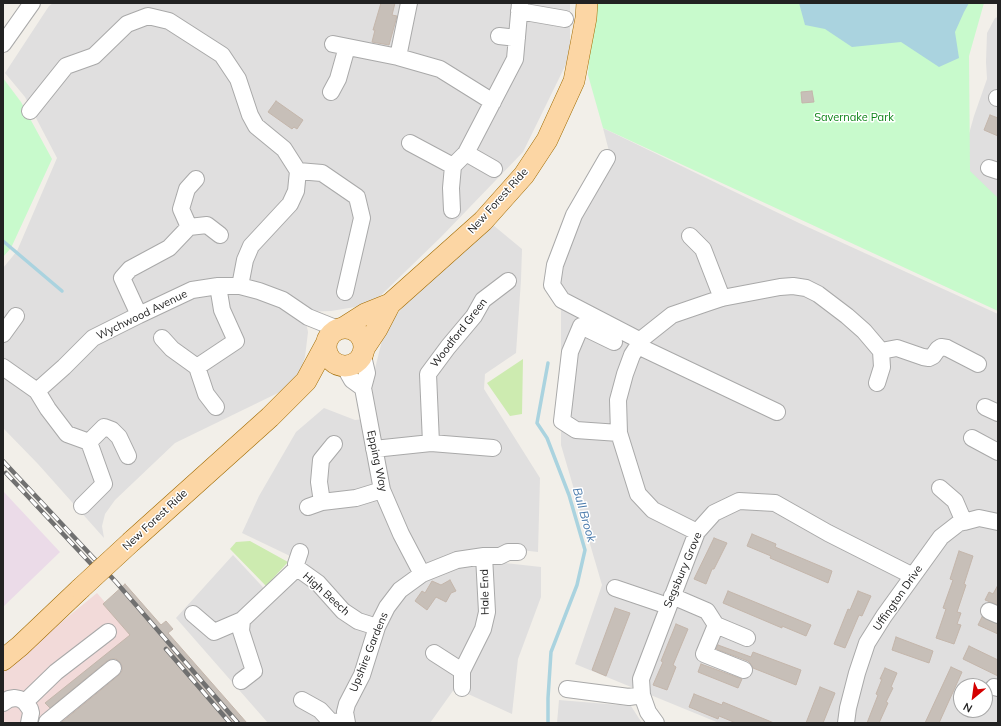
<!DOCTYPE html>
<style>
body{margin:0}
#map{position:relative;width:1001px;height:726px;overflow:hidden;background:#f2efe9;font-family:Mulish,sans-serif}
canvas{display:block}
.frame{position:absolute;inset:0;border:4px solid #222;pointer-events:none}
.north{position:absolute;left:953px;top:678px;width:40px;height:40px;box-sizing:border-box;background:#fff;border:1px solid #a7a7a7;border-radius:50%;rotate:209deg;font-size:11px;font-weight:700;line-height:16px;text-align:center;color:#222}
.north::after{content:'';display:block;margin:auto;width:14px;height:18px;background:#d40000;clip-path:polygon(50% 0,100% 100%,50% 72%,0 100%)}
</style>
<div id="map">
<canvas width="1001" height="726"></canvas>
<div class="frame"></div>
<div class="north">N</div>
</div>
<script>
const context = document.querySelector('canvas').getContext('2d');
context.lineJoin = 'round';
function paint(path, color) {
  context.fillStyle = color;
  context.fill(path, 'evenodd');
}
function shape(rows) {
  const path = new Path2D();
  for (const r of rows) {
    if (r.length === 3) {
      path.moveTo(r[0] + r[2], r[1]);
      path.arc(r[0], r[1], r[2], 0, 2 * Math.PI);
      continue;
    }
    path.moveTo(r[0], r[1]);
    for (let i = 2; i < r.length; i += 2) path.lineTo(r[i], r[i + 1]);
  }
  return path;
}
function trace(path, color, width, dash) {
  context.strokeStyle = color;
  context.lineWidth = width;
  context.lineCap = dash ? 'butt' : 'round';
  context.setLineDash(dash || []);
  context.stroke(path);
}
function write(font, color, halo, rows, align = 'center') {
  context.font = font + ' Mulish,sans-serif';
  context.lineWidth = 3;
  context.setLineDash([]);
  context.textBaseline = 'middle';
  context.strokeStyle = halo;
  context.fillStyle = color;
  for (const [text, x, y, turn = 0] of rows) {
    context.save();
    context.translate(x, y);
    context.rotate((+turn || 0) * Math.PI / 180);
    context.textAlign = isNaN(turn) ? turn : align;
    if (halo) context.strokeText(text, 0, 0);
    context.fillText(text, 0, 0);
    context.restore();
  }
}
paint(shape([
 [53,3,570,3,570,56,523,152,441,237,376,300,355,307,331,311,304,312,308,332,305,357,299,375,282,391,175,443,115,500,105,514,102,526,104,538,38,464,3,428,3,268,17,251,57,158,25,97,5,73,49,6],
 [998,17,998,220,956,180,974,116,987,79,986,62,987,33,995,18],
 [603,128,799,223,998,314,998,723,719,723,575,664,602,585,561,445,561,274,579,212,611,159],
 [961,686,985,686,985,710,961,710],
 [493,225,522,249,521,280,516,353,485,374,484,389,540,478,538,552,503,548,505,563,541,567,541,597,518,659,512,714,455,688,430,723,268,723,176,618,233,555,273,598,305,567,290,556,242,533,259,496,296,432,324,408,355,420,373,418,372,381,385,328,409,300],
 [559,700,631,706,642,723,557,723]
]), '#e0dfdf');
paint(shape([
 [97,593,209,723,3,723,3,670]
]), '#f2dad9');
paint(shape([
 [3,491,60,552,3,607]
]), '#ebdbe8');
paint(shape([
 [523,359,522,414,510,416,487,383],
 [250,541,288,562,266,586,230,549,236,542]
]), '#cdebb0');
paint(shape([
 [593,3,984,3,969,56,970,171,998,198,998,311,603,128,588,75],
 [3,78,21,102,52,159,11,248,3,257]
]), '#c8facc');
paint(shape([
 [799,3,893,3,895,4,897,3,969,3,964,12,955,32,959,58,939,67,901,42,852,47,825,29,805,25]
]), '#aad3df');
trace(shape([
 [3,241,62,291],
 [548,723,548,698,551,652,577,585,585,550,569,495,547,438,537,423,548,363]
]), '#aad3df', 3.5);
const building = shape([
 [381,3,395,3,392,15,397,16,389,45,372,42,375,30,373,30,381,3],
 [812,91,814,102,802,103,801,92,812,91],
 [276,101,303,120,297,129,294,127,292,129,268,112,276,101],
 [990,115,998,118,998,136,984,130,990,115],
 [752,534,776,544,775,547,832,571,828,583,770,558,771,556,747,546,752,534],
 [714,538,727,543,714,569,712,569,706,584,694,579,714,538],
 [959,551,973,556,964,584,966,585,957,612,961,613,957,624,961,625,954,644,936,638,946,609,943,608,953,580,950,579,959,551],
 [450,580,456,591,451,593,446,602,436,597,427,610,415,601,422,591,425,593,432,581,441,585,450,580],
 [125,584,161,625,166,621,173,629,168,633,247,723,63,723,62,722,119,675,122,671,122,666,120,662,116,659,111,659,107,661,50,708,45,703,130,635,103,604,125,584],
 [998,585,998,605,985,600,989,592,993,594,998,585],
 [728,591,811,625,806,636,782,626,782,628,723,603,728,591],
 [858,591,871,596,862,616,859,615,845,648,834,644,848,609,850,610,858,591],
 [615,608,630,613,606,676,592,670,615,608],
 [982,617,998,624,998,634,978,625,982,617],
 [676,624,688,629,673,665,676,667,667,690,653,685,663,662,661,661,676,624],
 [896,637,933,651,929,663,892,650,896,637],
 [718,645,751,657,753,652,801,670,796,685,753,668,751,664,748,661,716,649,718,645],
 [969,646,998,660,998,676,963,659,969,646],
 [701,664,742,679,738,688,698,672,701,664],
 [951,667,962,672,939,723,925,723,951,667],
 [885,668,897,673,891,687,893,688,886,702,888,703,879,723,867,723,878,695,876,694,882,679,880,679,885,668],
 [820,687,835,693,823,723,806,723,820,687],
 [694,694,722,705,723,702,774,723,736,723,719,716,718,719,689,707,694,694]
]);
paint(building, '#c7bfb8');
trace(building, '#c4b6ab', 1);
const minor = shape([
 [519,11,565,19],
 [499,36,517,38],
 [3,44,32,3],
 [333,44,398,57,440,69,493,102],
 [398,57,409,3],
 [331,92,338,79,347,47],
 [997,98,998,98],
 [30,111,66,66,94,56,127,24,148,16,169,21,222,55,238,79,250,115,256,126,284,149,298,171,296,191,290,204,251,246,245,260,240,286],
 [410,143,453,166,466,153,515,59,520,3],
 [466,153,494,169],
 [607,158,574,215,555,265,552,285,562,300,641,341],
 [989,168,998,171],
 [298,171,322,173,357,197,362,218,345,292],
 [452,210,451,188,453,166],
 [189,227,181,209,187,189,196,179],
 [690,236,703,249,722,298],
 [139,315,122,278,130,269,169,248,189,227,207,225,220,235],
 [3,334,16,316],
 [162,338,172,349,197,367,206,394,216,407],
 [614,342,581,326,570,352,562,421,576,430,619,433],
 [638,346,777,412],
 [881,351,897,348,923,357,929,358,933,356,938,349,941,347,947,348,978,364],
 [363,356,367,373,363,388,382,490,401,534,422,574],
 [344,366,352,380,363,388],
 [3,367,37,391,48,409,67,434,89,442],
 [197,367,236,341,222,310,218,286],
 [37,391,64,367,93,338,139,315,192,290,218,286,240,286,259,291,283,300,308,317,338,329],
 [985,407,998,413],
 [972,438,998,452],
 [431,443,493,448],
 [374,449,431,443,428,374,448,347,474,316,483,300,508,281],
 [940,488,955,501,964,522],
 [322,502,319,482,321,460,334,444],
 [82,506,104,484,89,442,104,427,112,430,119,437,128,456],
 [308,507,322,502,356,498,382,490],
 [697,532,653,510,638,494,619,433,618,400,625,374,632,355,643,338,672,315,707,303,722,298,780,287,793,286,806,288,818,294,847,316,864,331,881,351,882,367,877,383],
 [297,568,318,583,343,611,358,621,377,627],
 [615,588,668,606],
 [672,596,707,611,716,625],
 [989,611,998,615],
 [193,614,214,632,242,620,241,631,254,671,241,681],
 [242,620,297,568,296,564,300,552],
 [434,653,462,671],
 [744,670,704,654,716,625,747,638],
 [994,687,998,688],
 [462,688,462,671,483,629,487,612,484,556],
 [567,689,629,697,642,695],
 [302,700,320,710,331,722,346,721],
 [25,702,56,672,108,632],
 [3,703,9,699,15,698,20,699,25,702,30,709,31,713,29,723],
 [47,722,113,668],
 [347,723,345,712,347,704,362,675,377,627,387,607,400,590,422,574,457,560,484,556,500,556,508,552,518,552],
 [656,723,648,712,642,695,641,679,697,532,714,513,739,501,775,503,828,533,913,576],
 [846,723,848,708,857,673,867,643,884,616,941,537,959,523,964,522,979,518,998,522]
]);
const major = shape([
 [345,347,19],
 [343,328,365,314,390,304],
 [365,347,377,329,390,304,483,221,524,175,547,140,574,81,586,18,587,3],
 [132,541,270,417,306,381,326,344],
 [3,660,20,646,80,589]
]);
trace(minor, '#a9a9a9', 18);
trace(major, '#a06b00', 22);
trace(minor, '#fff', 16);
trace(major, '#fcd6a4', 21);
const rail = shape([
 [3,461,116,582,238,723],
 [6,473,93,566],
 [166,649,230,723]
]);
trace(rail, '#707070', 4.5);
trace(rail, '#fff', 3, [9]);
const majorBridge = shape([
 [80,589,132,541]
]);
trace(majorBridge, '#a06b00', 22, []);
trace(majorBridge, '#fcd6a4', 21);
write('11px', '#0c8416', '#fff', [
 ["Savernake Park",854,118]
]);
write('11px', '#222', '#fff', [
 ["New Forest Ride",498,201,-48],
 ["Wychwood Avenue",142,315,-26],
 ["Woodford Green",459,333,-52],
 ["Epping Way",377,461,78],
 ["New Forest Ride",155,520,-43],
 ["Segsbury Grove",683,570,-67],
 ["Hale End",485,592,-91],
 ["High Beech",326,594,42],
 ["Uffington Drive",898,598,-55],
 ["Upshire Gardens",369,652,-68]
]);
write('italic 12px', '#4a7aab', '#fff', [
 ["Bull Brook",584,515,74]
]);
</script>
